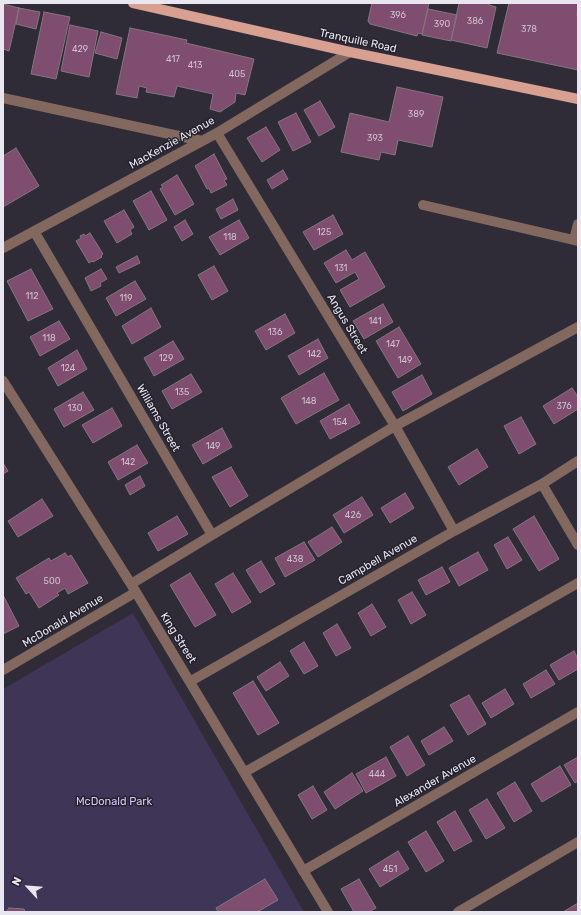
<!DOCTYPE html>
<style>
body{margin:0}
#map{position:relative;width:581px;height:915px;overflow:hidden;background:#2f2c38;font-family:Rubik,sans-serif}
canvas{display:block}
.frame{position:absolute;inset:0;border:4px solid #e8e6ee;pointer-events:none}
.north{position:absolute;left:8px;top:867px;width:40px;height:40px;-webkit-text-stroke:3px #25222e;paint-order:stroke;rotate:296deg;font-size:11px;font-weight:700;line-height:16px;text-align:center;color:#e8e6ee}
.north::after{content:'';display:block;margin:auto;width:14px;height:18px;background:#e8e6ee;clip-path:polygon(50% 0,100% 100%,50% 72%,0 100%)}
</style>
<div id="map">
<canvas width="581" height="915"></canvas>
<div class="frame"></div>
<div class="north">N</div>
</div>
<script>
const context = document.querySelector('canvas').getContext('2d');
context.lineJoin = 'round';
function paint(path, color) {
  context.fillStyle = color;
  context.fill(path, 'evenodd');
}
function shape(rows) {
  const path = new Path2D();
  for (const r of rows) {
    path.moveTo(r[0], r[1]);
    for (let i = 2; i < r.length; i += 2) path.lineTo(r[i], r[i + 1]);
  }
  return path;
}
function trace(path, color, width, dash) {
  context.strokeStyle = color;
  context.lineWidth = width;
  context.lineCap = dash ? 'butt' : 'round';
  context.setLineDash(dash || []);
  context.stroke(path);
}
function write(font, color, halo, rows, align = 'center') {
  context.font = font + ' Rubik,sans-serif';
  context.lineWidth = 3;
  context.setLineDash([]);
  context.textBaseline = 'middle';
  context.strokeStyle = halo;
  context.fillStyle = color;
  for (const [text, x, y, turn = 0] of rows) {
    context.save();
    context.translate(x, y);
    context.rotate((+turn || 0) * Math.PI / 180);
    context.textAlign = isNaN(turn) ? turn : align;
    if (halo) context.strokeText(text, 0, 0);
    context.fillText(text, 0, 0);
    context.restore();
  }
}
paint(shape([
 [133,613,304,912,3,912,3,689]
]), '#3f3557');
const building = shape([
 [372,3,429,3,422,34,418,33,417,36,370,24,368,21,372,3],
 [459,3,490,3,489,5,496,7,487,48,451,40,459,3],
 [509,3,578,3,577,16,578,16,578,70,497,53,509,3],
 [3,4,19,8,9,51,3,49,3,4],
 [19,8,40,12,36,29,16,24,19,8],
 [428,9,457,15,451,41,422,35,428,9],
 [44,12,70,17,56,79,31,74,44,12],
 [70,25,98,31,89,77,61,71,70,25],
 [130,28,187,40,186,43,254,59,245,95,236,93,235,102,220,112,210,109,213,94,177,86,174,97,146,92,147,88,139,86,137,98,116,94,130,28],
 [101,32,122,38,117,59,95,53,101,32],
 [397,87,443,97,432,147,398,140,395,155,381,152,379,160,341,152,350,113,389,122,397,87],
 [320,101,335,127,319,136,304,110,320,101],
 [296,113,311,142,293,151,278,122,296,113],
 [266,127,280,150,262,162,247,138,266,127],
 [16,148,39,186,3,207,3,156,16,148],
 [214,154,227,179,224,180,227,185,211,193,209,188,207,189,195,166,214,154],
 [283,170,288,179,272,189,267,180,283,170],
 [177,175,194,204,175,215,160,189,163,187,161,185,177,175],
 [151,191,167,220,149,230,133,201,151,191],
 [233,199,238,210,221,219,216,209,233,199],
 [124,210,134,227,130,230,132,234,117,243,104,221,124,210],
 [333,215,343,234,314,250,303,232,333,215],
 [185,220,193,234,182,241,174,227,185,220],
 [239,220,249,238,220,255,209,237,239,220],
 [90,233,103,254,101,256,102,257,93,262,92,261,89,263,76,241,81,238,80,236,84,234,85,236,90,233],
 [346,250,352,260,365,252,385,287,350,307,340,290,359,279,355,272,336,283,324,263,346,250],
 [137,256,140,263,119,273,116,267,137,256],
 [214,266,228,291,212,300,198,275,214,266],
 [31,269,53,309,28,321,7,281,31,269],
 [101,269,107,279,100,283,101,286,91,291,85,278,101,269],
 [135,281,146,299,116,316,106,298,135,281],
 [383,304,393,322,364,339,353,321,383,304],
 [151,308,161,327,132,344,122,326,151,308],
 [285,314,295,333,266,350,255,331,285,314],
 [59,321,70,339,40,356,30,337,59,321],
 [399,327,421,364,398,378,376,341,399,327],
 [318,339,328,358,299,375,288,356,318,339],
 [173,341,184,359,154,376,144,358,173,341],
 [77,350,87,369,58,386,48,368,77,350],
 [324,373,339,400,296,424,281,398,324,373],
 [191,374,202,392,172,409,162,391,191,374],
 [422,375,432,394,403,411,392,392,422,375],
 [572,388,578,397,578,409,554,424,543,406,572,388],
 [83,392,94,410,64,427,54,409,83,392],
 [349,404,360,423,330,439,320,421,349,404],
 [112,408,122,426,93,443,82,425,112,408],
 [521,417,536,444,519,454,504,426,521,417],
 [222,428,232,447,203,464,192,445,222,428],
 [137,445,148,463,118,480,108,462,137,445],
 [477,449,488,467,459,485,448,467,477,449],
 [3,463,8,471,3,474,3,463],
 [231,467,248,496,230,507,212,477,231,467],
 [140,476,145,486,130,495,125,485,140,476],
 [405,493,414,508,390,523,381,508,405,493],
 [362,497,373,515,344,533,333,515,362,497],
 [42,499,53,516,18,537,8,521,42,499],
 [177,516,188,534,158,551,148,533,177,516],
 [534,516,559,559,539,571,513,529,534,516],
 [332,527,342,542,318,557,308,542,332,527],
 [508,537,522,560,507,569,494,545,508,537],
 [304,542,315,560,285,577,275,558,304,542],
 [478,552,488,570,459,586,449,568,478,552],
 [65,553,68,557,71,555,88,583,68,594,65,588,57,593,59,595,39,608,29,592,26,594,16,578,49,558,51,561,65,553],
 [261,561,275,584,260,593,246,570,261,561],
 [442,567,450,582,426,595,418,580,442,567],
 [190,573,216,615,195,627,170,585,190,573],
 [233,573,251,602,232,613,215,584,233,573],
 [412,592,426,615,411,624,398,600,412,592],
 [3,595,19,626,3,634,3,595],
 [372,604,386,627,371,636,358,613,372,604],
 [337,624,351,648,336,656,323,633,337,624],
 [304,642,318,666,304,674,290,651,304,642],
 [574,651,578,659,578,669,559,680,550,665,574,651],
 [280,662,289,676,266,691,257,677,280,662],
 [546,670,555,684,531,698,523,684,546,670],
 [253,681,279,723,258,735,233,693,253,681],
 [505,689,514,704,491,718,482,703,505,689],
 [469,695,486,724,468,735,450,705,469,695],
 [444,727,453,741,429,755,421,741,444,727],
 [408,736,425,765,407,776,390,747,408,736],
 [386,757,396,776,366,793,356,774,386,757],
 [578,757,578,781,575,783,564,765,578,757],
 [560,766,571,785,542,802,531,784,560,766],
 [352,773,363,791,335,809,324,792,352,773],
 [515,782,532,811,514,822,497,793,515,782],
 [313,786,327,810,312,819,298,795,313,786],
 [487,799,505,828,486,839,469,810,487,799],
 [455,811,472,841,454,851,437,822,455,811],
 [426,831,444,861,426,872,408,842,426,831],
 [398,851,409,869,380,887,369,869,398,851],
 [265,879,278,900,257,912,218,912,216,908,265,879],
 [359,879,376,908,369,912,354,912,341,889,359,879],
 [578,903,578,912,563,912,578,903],
 [9,908,24,909,25,912,6,912,9,908]
]);
paint(building, '#7f4d6f');
trace(building, '#84767f', 1);
trace(shape([
 [3,98,202,141],
 [217,133,395,426,454,531],
 [423,205,578,241],
 [34,231,212,535,131,584],
 [574,240,578,224],
 [3,248,217,133,350,52],
 [3,381,131,584,328,912],
 [542,484,578,545],
 [212,535,395,426,578,327],
 [3,670,136,592],
 [191,681,454,531,542,484,578,461],
 [245,772,578,583],
 [303,871,578,712],
 [458,912,578,842]
]), '#836860', 10);
trace(shape([
 [133,3,350,52,578,99]
]), '#d7a091', 10);
write('9px', '#cec0ce', null, [
 ["396",398,15],
 ["386",475,21],
 ["390",442,24],
 ["378",529,29],
 ["429",80,49],
 ["417",173,59],
 ["413",195,65],
 ["405",237,74],
 ["389",416,114],
 ["393",375,138],
 ["125",324,232],
 ["118",230,237],
 ["131",341,268],
 ["112",32,296],
 ["119",126,298],
 ["141",375,321],
 ["136",275,332],
 ["118",49,338],
 ["147",393,344],
 ["142",314,354],
 ["129",166,358],
 ["149",405,360],
 ["124",68,368],
 ["135",182,392],
 ["148",309,401],
 ["376",564,406],
 ["130",75,408],
 ["154",340,422],
 ["149",213,446],
 ["142",128,462],
 ["426",353,515],
 ["438",295,559],
 ["500",52,581],
 ["444",377,774],
 ["451",390,869]
]);
write('11px', '#e8e6ee', '#25222e', [
 ["Tranquille Road",358,41,12],
 ["MacKenzie Avenue",172,143,-29],
 ["Angus Street",347,324,59],
 ["Williams Street",158,418,60],
 ["Campbell Avenue",378,560,-30],
 ["McDonald Avenue",63,621,-31],
 ["King Street",178,638,58],
 ["Alexander Avenue",435,781,-30]
]);
write('11px', '#d3c7f6', '#25222e', [
 ["McDonald Park",114,802]
]);
</script>
